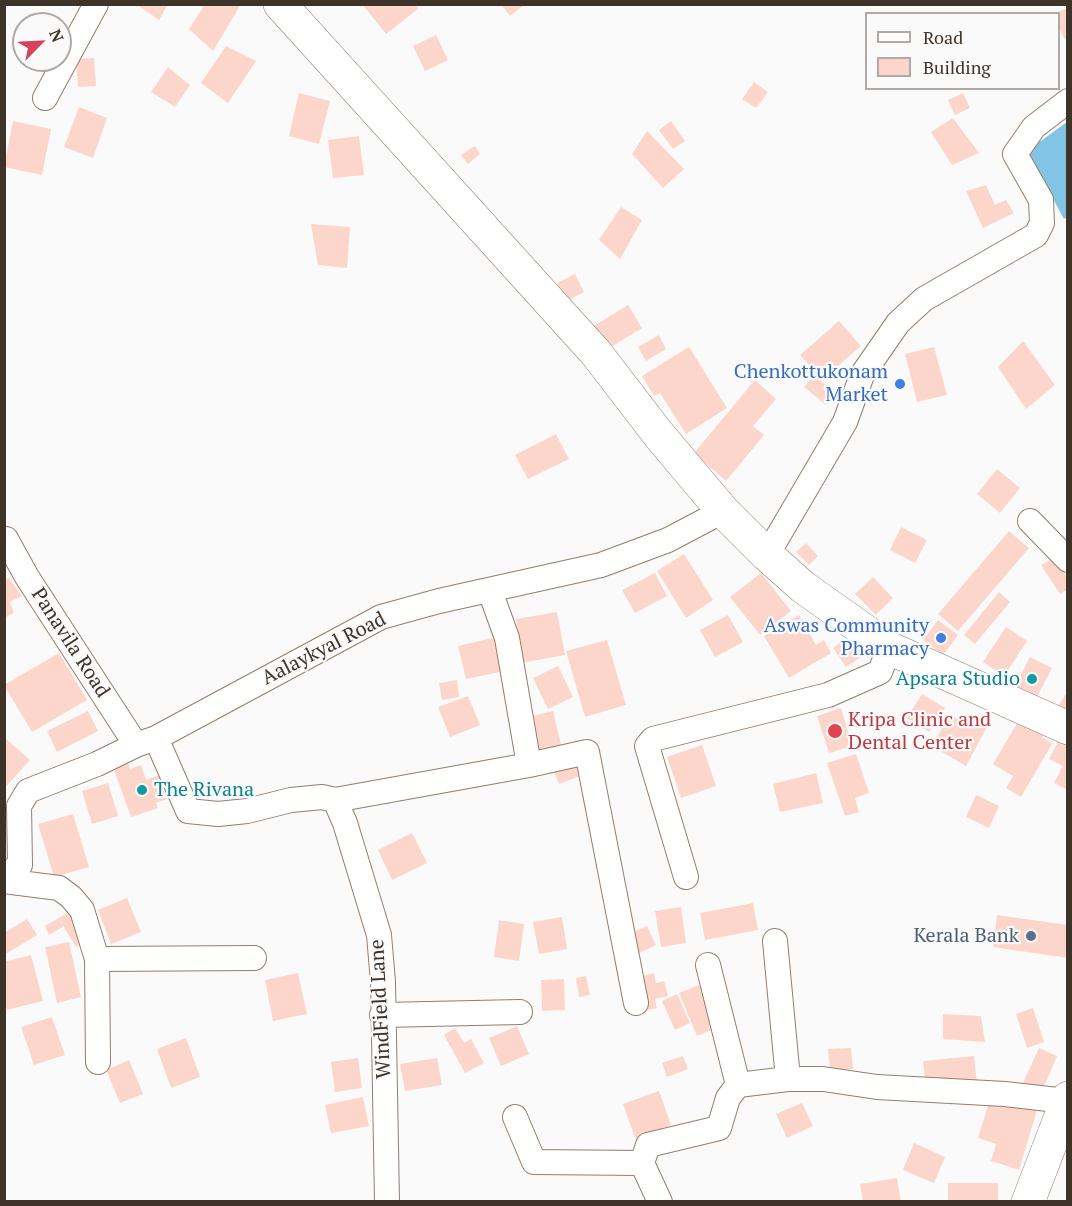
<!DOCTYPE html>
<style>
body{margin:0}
#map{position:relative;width:1072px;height:1206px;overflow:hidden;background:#fafafa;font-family:"PT Serif",serif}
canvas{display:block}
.frame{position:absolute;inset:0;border:6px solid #3e3329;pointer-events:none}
.legend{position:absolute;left:865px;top:12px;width:195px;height:78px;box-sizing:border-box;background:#fafafa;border:2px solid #afaaa6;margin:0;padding:8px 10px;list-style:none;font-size:18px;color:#3e3329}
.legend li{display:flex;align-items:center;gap:12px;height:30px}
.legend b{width:30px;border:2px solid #afaaa6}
.north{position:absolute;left:12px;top:12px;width:60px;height:60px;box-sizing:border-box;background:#fafafa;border:2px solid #afaaa6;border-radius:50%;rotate:66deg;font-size:16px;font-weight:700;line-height:24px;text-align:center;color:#3e3329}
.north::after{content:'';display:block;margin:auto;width:21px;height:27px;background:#d5445e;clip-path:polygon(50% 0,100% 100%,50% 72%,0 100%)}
</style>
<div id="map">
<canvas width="1072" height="1206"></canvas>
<div class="frame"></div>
<ul class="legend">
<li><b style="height:8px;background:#fff"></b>Road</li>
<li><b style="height:16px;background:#fdd6cb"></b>Building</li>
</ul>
<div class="north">N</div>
</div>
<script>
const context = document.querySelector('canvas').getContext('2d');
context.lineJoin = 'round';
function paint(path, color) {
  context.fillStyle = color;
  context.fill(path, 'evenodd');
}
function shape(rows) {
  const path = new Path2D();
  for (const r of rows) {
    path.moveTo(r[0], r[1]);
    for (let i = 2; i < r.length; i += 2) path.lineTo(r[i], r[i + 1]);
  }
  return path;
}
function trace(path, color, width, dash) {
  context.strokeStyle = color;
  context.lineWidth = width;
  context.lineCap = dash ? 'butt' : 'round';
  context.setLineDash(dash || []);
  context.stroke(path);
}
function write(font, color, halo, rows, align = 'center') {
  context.font = font + ' "PT Serif",serif';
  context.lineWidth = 4.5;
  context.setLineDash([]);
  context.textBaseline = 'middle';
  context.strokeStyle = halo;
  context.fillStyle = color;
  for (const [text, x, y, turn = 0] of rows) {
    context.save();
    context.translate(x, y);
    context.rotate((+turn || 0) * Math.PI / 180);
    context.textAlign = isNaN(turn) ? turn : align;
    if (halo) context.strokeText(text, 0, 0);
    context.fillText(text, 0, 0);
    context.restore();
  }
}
paint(shape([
 [1067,122,1067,217,1064,219,1027,151]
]), '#81c4e6');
paint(shape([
 [136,4,168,4,159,20],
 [205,4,241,4,213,51,189,29],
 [364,4,415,4,418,9,386,34,363,5],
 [501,4,525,4,510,16],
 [1068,7,1068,39,1065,40,1058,26,1058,14,1055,14],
 [436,35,448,60,425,71,413,46],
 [226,46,256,61,228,103,201,83],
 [94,58,96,86,78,87,76,59],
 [168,67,190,85,175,107,151,92],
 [754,82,768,92,756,108,742,99],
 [299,93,330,101,319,144,289,136],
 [963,93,970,108,955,115,948,100],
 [79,107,107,118,93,158,64,147],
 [953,118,979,153,952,165,931,132],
 [13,121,51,129,42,175,4,167],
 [671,121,685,141,673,149,659,130],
 [647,131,684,169,663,188,632,154],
 [359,136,364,175,333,178,328,140],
 [475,146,480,154,468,164,461,155],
 [986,185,995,205,1006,200,1014,213,983,228,966,191],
 [621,207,642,220,620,259,599,240],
 [311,224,350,227,347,268,318,265],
 [575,274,584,292,566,301,557,283],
 [628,305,642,328,606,350,592,327],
 [839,321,861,346,822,380,800,355],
 [659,335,666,349,646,361,638,347],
 [1023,341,1055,385,1026,409,998,367],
 [689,347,727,408,686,434,660,393,654,396,642,376],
 [934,347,947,395,917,402,905,354],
 [814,375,835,393,826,405,804,387],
 [755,380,776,399,753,426,764,435,726,481,694,453],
 [556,434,569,459,528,479,515,455],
 [997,469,1020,488,1000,513,977,494],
 [901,527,927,540,915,563,890,550],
 [1009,531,1029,548,958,631,938,614],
 [806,543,818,556,809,565,796,552],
 [684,554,713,600,686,618,657,571],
 [1054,558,1068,579,1068,589,1060,594,1041,565],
 [655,573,667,596,635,613,622,590],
 [761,573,791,611,760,635,730,597],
 [873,577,893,598,876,615,855,594],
 [9,578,22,596,10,602,14,613,4,618,4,579],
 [999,592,1010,602,975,644,964,635],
 [557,612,565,655,516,664,513,647,521,645,516,619],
 [728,615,743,642,715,657,700,630],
 [799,615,816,645,824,640,831,653,789,678,764,636],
 [938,620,958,635,943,655,923,640],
 [1006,627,1027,641,1004,676,983,662],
 [501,636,509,670,466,679,458,646],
 [850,636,864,655,846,667,833,648],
 [607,640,626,705,585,717,566,651],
 [59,653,87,700,32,732,4,685],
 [1030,657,1052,668,1035,701,1013,690],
 [558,666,573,697,548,709,533,678],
 [457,680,459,697,442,700,439,683],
 [1068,691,1068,711,1058,706],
 [922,694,945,708,929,732,907,718],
 [468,696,480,725,450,737,438,707],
 [841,708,852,746,829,753,817,716],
 [88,711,98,731,57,752,47,731],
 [553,711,561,745,532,751,524,718],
 [1023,713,1047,727,1042,737,1052,744,1021,797,1006,788,1013,776,993,764],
 [968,714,988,725,966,766,932,746,950,715,963,722],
 [4,737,30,760,4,789],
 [1060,738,1068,742,1068,790,1054,783,1063,766,1049,759],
 [702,745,716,786,681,798,667,757],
 [856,754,869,793,855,798,859,812,845,816,827,763],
 [572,757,580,776,559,784,551,765],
 [128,762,130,769,141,765,146,780,159,775,167,799,156,803,158,808,131,817,113,767],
 [816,773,823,803,780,812,773,784],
 [108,783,118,816,92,824,82,791],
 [976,795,999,806,989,828,966,817],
 [73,814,89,867,54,877,38,824],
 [412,833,427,863,392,880,378,850],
 [127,898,141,932,111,944,98,910],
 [753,903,758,930,705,940,700,913],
 [681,907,686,943,661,947,655,911],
 [71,911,88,939,76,947,60,921,63,927,49,935,45,926],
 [997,915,1068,925,1068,958,993,947],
 [562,917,567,949,539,954,533,922],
 [27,919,37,935,4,955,4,933],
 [499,920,524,924,519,961,494,957],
 [647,926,656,945,633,956,624,936],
 [69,942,81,997,57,1003,45,947],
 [31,955,43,1001,7,1010,4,1002,4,962],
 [298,973,307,1014,273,1021,265,980],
 [654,973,656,983,664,981,668,996,655,999,657,1008,644,1011,635,978],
 [586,976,590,995,579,997,576,978],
 [564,979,565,1010,542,1011,541,980],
 [699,985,716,1028,697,1036,679,993],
 [677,994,690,1023,675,1030,662,1001],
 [1033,1008,1044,1042,1027,1048,1016,1014],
 [943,1014,981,1016,985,1042,943,1039],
 [52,1017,65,1055,34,1065,21,1027],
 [517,1026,529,1054,501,1066,489,1038],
 [455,1028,464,1043,471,1039,484,1063,465,1073,444,1035],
 [186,1038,200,1077,171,1088,157,1049],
 [851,1048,853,1069,830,1070,828,1049],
 [1039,1048,1057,1056,1042,1091,1023,1083],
 [683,1056,688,1069,667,1077,662,1063],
 [974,1056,977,1083,926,1088,923,1061],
 [358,1058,362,1088,335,1092,331,1062],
 [437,1058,442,1085,405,1091,400,1064],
 [129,1060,143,1094,120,1103,106,1070],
 [659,1091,671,1125,635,1138,623,1104],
 [991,1096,1037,1110,1019,1170,991,1161,996,1144,978,1138],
 [363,1097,369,1126,331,1133,325,1105],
 [802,1103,813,1126,787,1138,776,1114],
 [914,1143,945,1157,934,1183,903,1170],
 [897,1178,901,1202,863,1202,860,1184],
 [948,1183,998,1183,998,1202,948,1202]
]), '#fdd6cb');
const minor = shape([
 [45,98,96,4],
 [1030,521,1068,560],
 [6,539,27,577,136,745],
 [767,555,845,422,862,375,898,323,924,299,1036,235,1042,223,1041,200,1015,154,1034,127,1068,101],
 [490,591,507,638,529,765],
 [156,738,188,811,218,814,247,811,291,800,322,797,335,800,345,823,379,935,383,982,387,1202],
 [335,800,529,765,587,752,636,1003],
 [4,876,20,865,19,806,28,791,97,764,136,745,156,738,381,617,439,601,601,565,668,540,723,511],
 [686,877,647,746,653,739,828,695,880,672,889,648],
 [4,881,59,888,71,897,82,910,97,959,98,1062],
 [775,941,788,1079],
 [97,959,254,958],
 [708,965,738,1085],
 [382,1015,520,1012],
 [515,1117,534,1162,642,1163],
 [660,1202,642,1163,648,1145,719,1128,728,1098,738,1085,788,1079,823,1079,877,1087,1005,1094,1066,1101]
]);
const secondary = shape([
 [280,4,596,353,659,435,723,511,767,555,803,587,889,648,1068,728],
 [1028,1202,1068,1098]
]);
trace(minor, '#977d67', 26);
trace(secondary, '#977d67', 34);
trace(minor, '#fff', 24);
trace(secondary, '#fff', 33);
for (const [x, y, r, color] of [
 [900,384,6,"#3f7fe0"],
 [941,638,6,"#3f7fe0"],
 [1032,679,6,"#0f9aa8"],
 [835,731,8,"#e0444e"],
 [142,790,6,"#0f9aa8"],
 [1031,936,6,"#5c6f8a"]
]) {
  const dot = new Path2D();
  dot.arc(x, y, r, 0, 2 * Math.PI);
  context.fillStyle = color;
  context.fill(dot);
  trace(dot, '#fafafa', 2);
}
write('20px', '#366cbe', '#fafafa', [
 ["Chenkottukonam",888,372],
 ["Market",888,395],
 ["Aswas Community",929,626],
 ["Pharmacy",929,649]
], 'right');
write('20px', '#3e3329', '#fafafa', [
 ["Panavila Road",70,643,57],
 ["Aalaykyal Road",324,649,-27],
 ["WindField Lane",381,1009,-93]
]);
write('20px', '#0d838f', '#fafafa', [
 ["Apsara Studio",1020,679],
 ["The Rivana",154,790,"left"]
], 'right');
write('20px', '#be3a42', '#fafafa', [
 ["Kripa Clinic and",848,720],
 ["Dental Center",848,743]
], 'left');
write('20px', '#4e5e75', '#fafafa', [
 ["Kerala Bank",1019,936]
], 'right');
</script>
